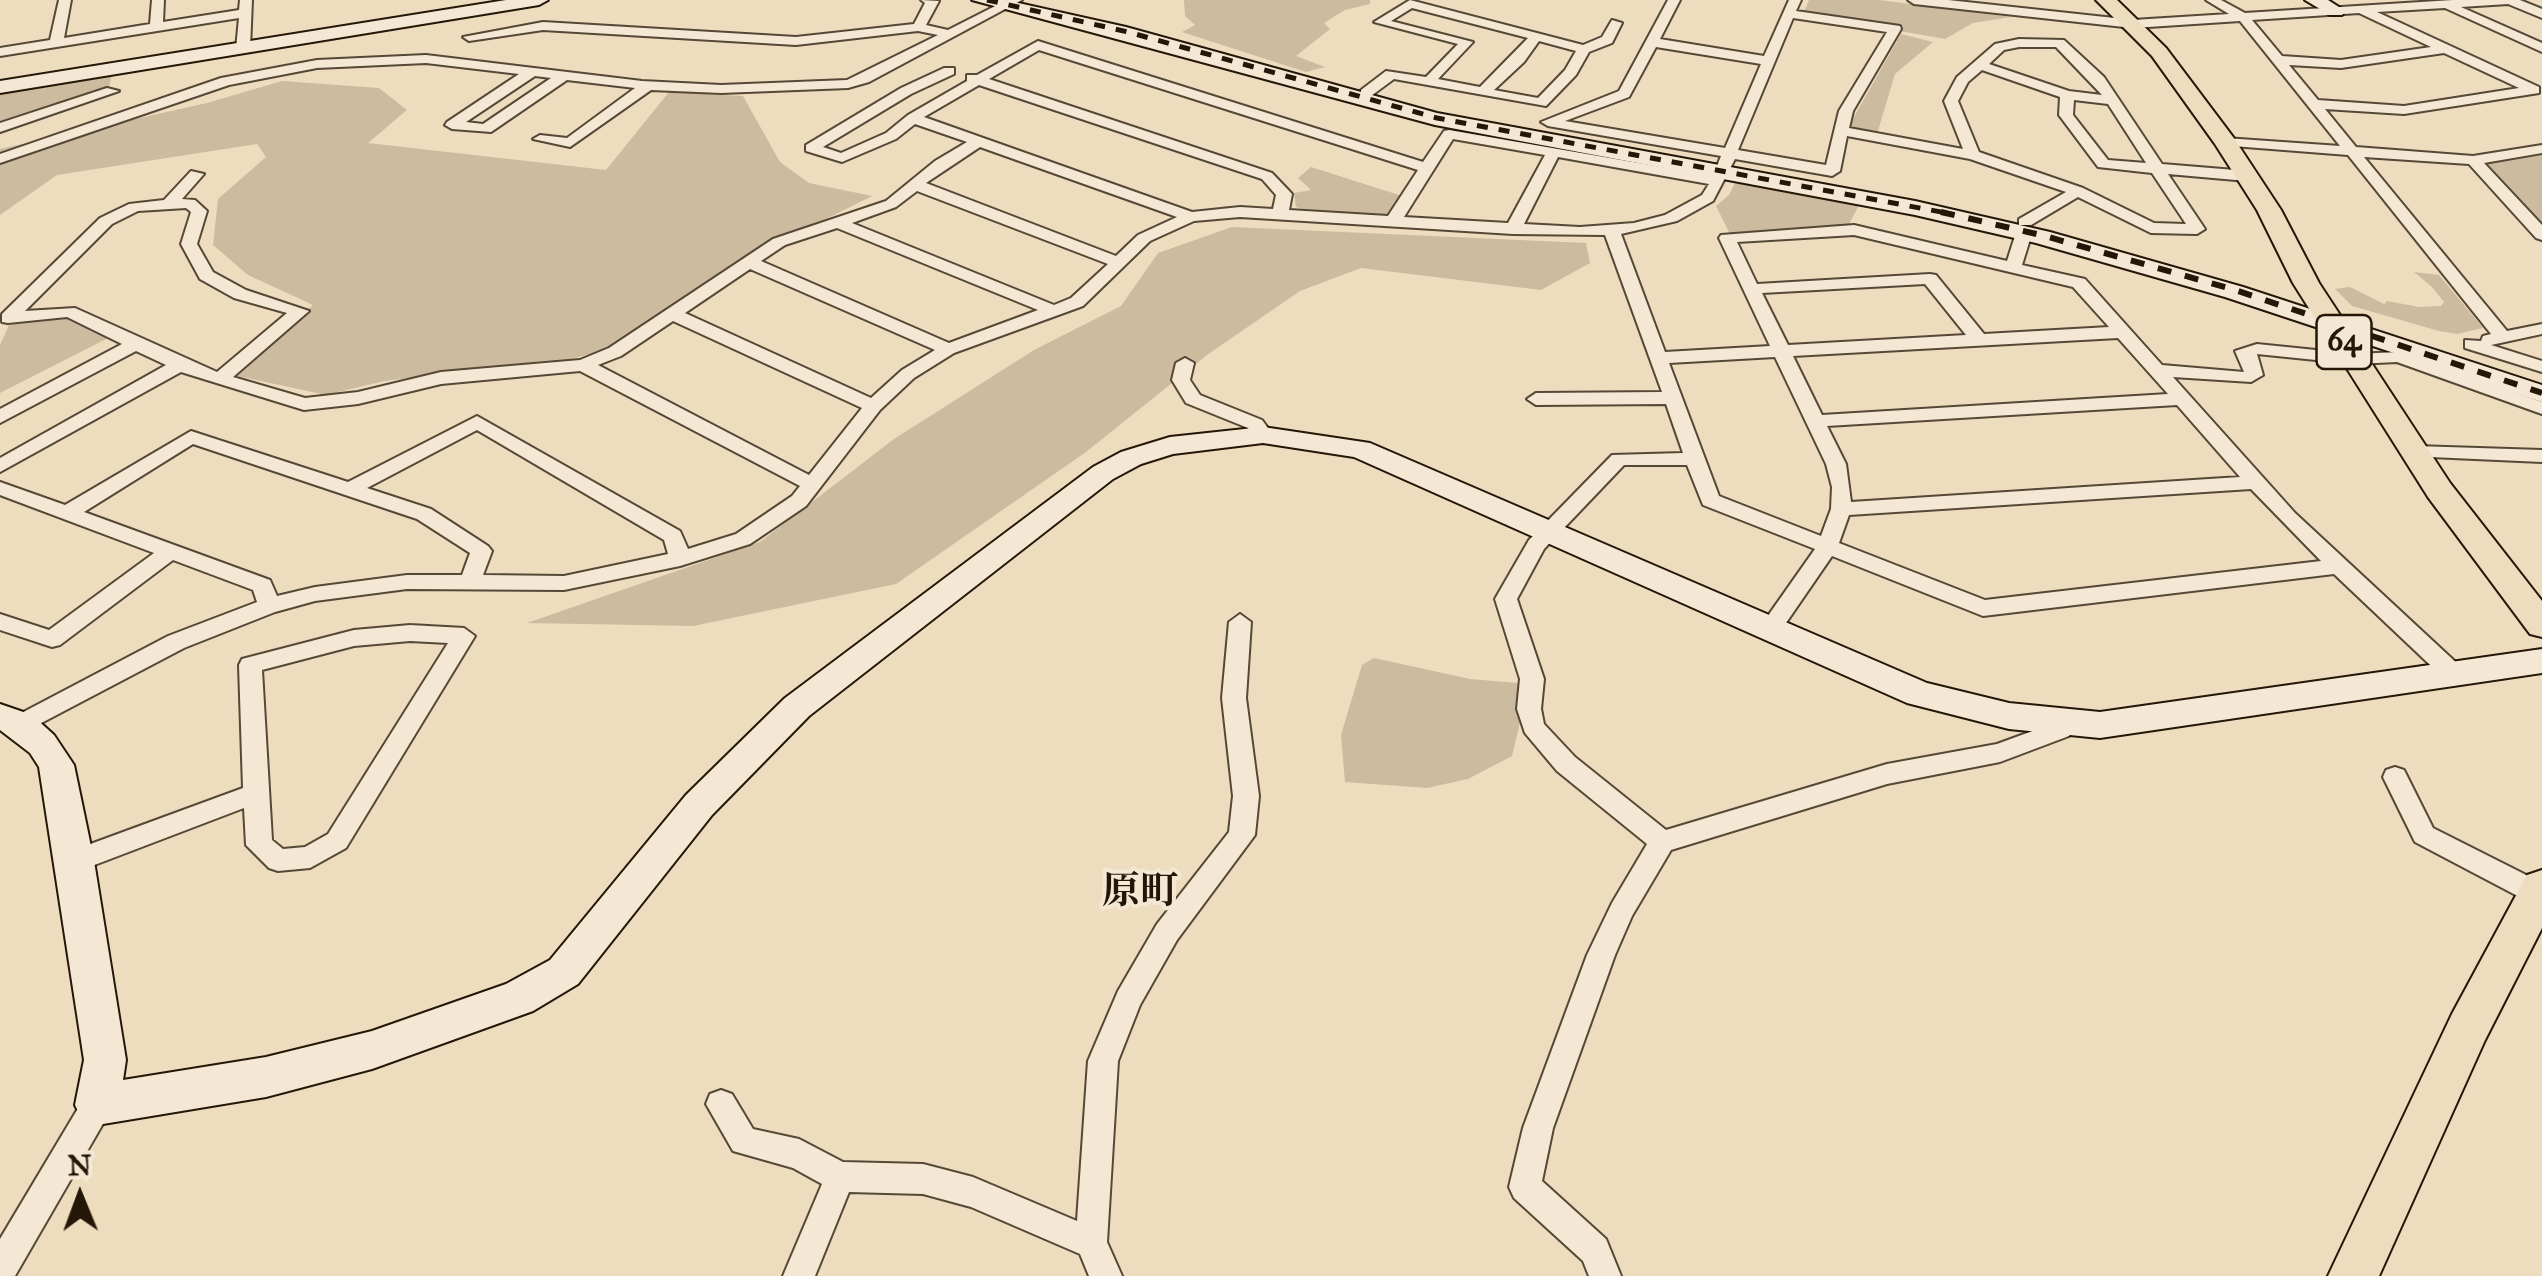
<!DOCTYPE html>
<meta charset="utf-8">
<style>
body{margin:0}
#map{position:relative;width:2542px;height:1276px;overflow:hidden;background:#eedcbe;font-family:"IM FELL Great Primer",serif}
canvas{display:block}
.north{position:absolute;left:30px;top:1146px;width:100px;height:100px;-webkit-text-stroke:8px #f4e8d5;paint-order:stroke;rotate:359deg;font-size:28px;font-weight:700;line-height:40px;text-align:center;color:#241708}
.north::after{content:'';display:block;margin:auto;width:35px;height:45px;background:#241708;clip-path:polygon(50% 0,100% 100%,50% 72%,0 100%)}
</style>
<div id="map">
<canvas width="2542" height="1276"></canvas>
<div class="north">N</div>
</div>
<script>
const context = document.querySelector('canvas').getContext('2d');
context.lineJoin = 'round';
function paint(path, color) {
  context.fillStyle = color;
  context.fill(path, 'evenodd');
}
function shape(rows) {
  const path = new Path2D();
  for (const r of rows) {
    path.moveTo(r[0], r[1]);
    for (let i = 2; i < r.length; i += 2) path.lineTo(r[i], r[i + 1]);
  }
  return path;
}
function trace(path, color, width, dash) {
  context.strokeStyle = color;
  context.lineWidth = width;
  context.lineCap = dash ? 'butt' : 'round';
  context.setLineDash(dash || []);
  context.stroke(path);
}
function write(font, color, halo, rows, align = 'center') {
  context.font = font + ' "IM FELL Great Primer","Noto Serif JP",serif';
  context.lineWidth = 8;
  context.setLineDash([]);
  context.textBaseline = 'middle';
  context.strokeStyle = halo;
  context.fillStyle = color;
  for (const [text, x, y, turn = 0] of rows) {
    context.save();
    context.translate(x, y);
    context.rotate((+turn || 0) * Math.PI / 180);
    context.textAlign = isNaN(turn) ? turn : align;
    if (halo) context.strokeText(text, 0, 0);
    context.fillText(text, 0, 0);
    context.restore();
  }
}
paint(shape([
 [1184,0,1370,0,1370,4,1345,10,1324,23,1330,29,1296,56,1325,67,1306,72,1182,32,1195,25,1185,16],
 [1809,0,1879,0,2011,17,1973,23,1945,39,1809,15,1804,12],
 [1901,34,1933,42,1895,74,1877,134,1847,129],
 [112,75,108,90,0,127,0,91],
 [282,81,379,88,407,110,368,143,606,170,669,92,743,96,780,162,809,183,872,196,772,246,605,350,567,360,384,381,326,395,233,375,313,305,248,275,213,245,218,199,266,157,257,144,57,175,0,215,0,149,207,103],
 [2542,154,2542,225,2483,163],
 [1311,167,1402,196,1389,214,1383,215,1302,209,1296,207,1294,193,1311,190,1298,178],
 [1736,181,1860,203,1847,228,1730,234,1716,206,1729,195],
 [1232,227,1586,243,1590,263,1541,290,1361,268,1300,291,1207,355,1086,452,896,584,693,626,527,623,760,542,894,439,1034,350,1121,306,1158,253],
 [2414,272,2439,275,2483,328,2457,334,2439,331,2352,306,2335,289,2350,287,2384,304,2387,301,2419,307,2441,306,2444,302,2431,286],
 [64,317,110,337,0,393,0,345,9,325],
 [1374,658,1470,679,1529,684,1512,756,1468,779,1427,788,1345,782,1341,735,1362,665]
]), '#ccbb9f');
const street = shape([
 [59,0,71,0,64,38,150,24,152,0,164,0,163,22,239,10,240,0,252,0,250,49,243,53,236,49,239,18,0,56,0,48,50,40,59,0],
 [921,0,939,1,926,25,948,30,1007,0,1022,0,869,82,848,88,721,93,651,90,570,147,533,139,540,135,567,138,635,88,567,80,491,132,452,129,445,125,447,122,519,74,426,63,317,68,229,85,0,163,0,154,221,78,317,60,426,55,642,81,721,85,847,80,938,35,918,31,796,45,543,30,469,41,463,37,543,22,796,37,914,24,925,3,921,0],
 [535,76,551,78,483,124,466,122,535,76],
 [1410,0,1583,45,1602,37,1612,20,1622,23,1612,43,1589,52,1576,75,1546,106,1394,79,1371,96,1361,96,1361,90,1386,71,1426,77,1458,44,1374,22,1410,0],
 [1412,8,1528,38,1480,87,1438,79,1473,42,1391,21,1412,8],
 [1539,41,1576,51,1565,70,1538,98,1494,90,1524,62,1539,41],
 [1668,0,1680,0,1660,39,1764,56,1789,0,1801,0,1796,11,1900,26,1901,29,1853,111,1849,128,1963,149,1944,101,1957,77,1995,44,2019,39,2064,40,2104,77,2162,164,2247,171,2255,176,2247,181,2168,174,2205,229,2197,234,2151,233,2078,197,2031,225,2019,225,2019,219,2066,192,1970,159,1847,136,1840,171,1832,176,1735,159,1713,201,1677,221,1621,234,1665,352,1770,346,1719,238,1721,235,1854,225,2007,261,2016,233,2024,228,2032,233,2022,265,2085,279,2162,365,2244,372,2235,351,2257,344,2355,354,2399,352,2542,402,2542,414,2397,362,2355,364,2257,354,2263,375,2251,382,2173,377,2295,513,2462,668,2466,674,2462,680,2454,682,2446,680,2334,574,1983,616,1832,556,1777,636,1769,638,1758,630,1815,549,1703,505,1687,465,1624,465,1544,549,1517,599,1544,679,1541,709,1544,724,1575,757,1666,830,1887,764,1997,744,2049,725,2053,717,2061,714,2069,717,2073,730,2069,736,2000,762,1887,784,1671,850,1632,916,1615,955,1553,1128,1542,1181,1606,1239,1621,1276,1589,1276,1583,1261,1514,1198,1509,1187,1523,1128,1587,955,1612,903,1647,844,1557,771,1525,733,1517,709,1520,679,1495,599,1529,540,1612,455,1683,453,1666,404,1536,405,1527,399,1536,393,1662,392,1605,235,1513,234,1240,217,1194,221,1150,241,1083,306,954,353,914,378,880,410,806,506,750,544,680,566,564,590,407,589,315,601,275,612,184,648,28,730,20,733,12,730,8,724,12,718,168,636,257,602,253,590,173,560,60,645,52,647,0,630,0,614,49,630,154,553,0,495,0,482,65,505,191,431,348,482,477,416,680,531,688,549,736,534,792,496,800,486,580,371,441,384,358,404,304,410,181,372,0,472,0,458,166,365,136,351,0,423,0,409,122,344,67,317,8,323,2,322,2,314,100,218,129,204,164,200,191,171,204,174,182,199,195,200,207,211,197,244,213,272,246,290,309,311,233,377,305,398,358,392,441,372,580,360,609,348,773,239,886,201,935,161,967,142,915,124,896,139,842,162,806,151,806,145,901,88,944,68,954,68,954,74,911,94,823,147,841,153,886,133,908,115,967,81,967,75,977,75,1038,41,1423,162,1444,131,1449,130,1713,176,1721,156,1548,126,1541,122,1619,91,1668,0],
 [1793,18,1887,32,1839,111,1826,165,1738,150,1793,18],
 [1656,47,1761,64,1725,148,1565,121,1629,97,1656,47],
 [2019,47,2056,47,2102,95,2069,91,1989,64,2004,50,2019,47],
 [1039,50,1418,170,1388,216,1289,210,1292,194,1272,173,989,79,1039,50],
 [1982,70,2060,97,2059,115,2098,167,2152,173,2186,224,2154,223,2083,188,1979,152,1958,101,1968,82,1982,70],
 [979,85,1262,179,1276,195,1273,209,1240,207,1192,212,924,117,979,85],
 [2074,100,2108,104,2146,163,2108,160,2073,115,2074,100],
 [1453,139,1545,155,1508,223,1404,217,1453,139],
 [980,147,1177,217,1138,235,1116,256,926,183,980,147],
 [1558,157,1709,184,1702,195,1665,215,1634,223,1580,227,1524,224,1558,157],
 [917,191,1108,264,1071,298,1054,305,852,223,896,207,917,191],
 [186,208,191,212,181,244,200,279,234,298,287,313,217,372,75,308,25,311,112,224,138,211,186,208],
 [837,228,1038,310,949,343,761,261,785,245,837,228],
 [1854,235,2073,287,2109,327,1984,334,1936,275,1930,274,1757,284,1737,242,1854,235],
 [750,269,935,350,902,370,871,398,685,313,750,269],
 [1925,284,1966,335,1788,345,1762,293,1925,284],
 [673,321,862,408,809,475,598,365,621,356,673,321],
 [2118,338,2168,394,1822,415,1793,356,2118,338],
 [1775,357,1826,464,1832,487,1831,509,1821,536,1719,496,1669,363,1775,357],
 [2177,405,2240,477,1851,502,1846,464,1827,426,2177,405],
 [477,430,664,540,668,554,564,576,483,575,492,551,488,546,431,509,367,488,477,430],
 [193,444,417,519,470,553,462,575,407,575,315,587,277,596,270,580,84,512,193,444],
 [2251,489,2321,561,1985,600,1839,543,1849,515,2251,489],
 [1908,0,1948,0,2133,20,2229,14,2206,0,2221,0,2245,13,2453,0,2520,0,2542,9,2542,18,2508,4,2461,7,2542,43,2542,52,2445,8,2377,12,2539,87,2539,93,2404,114,2325,109,2356,147,2473,156,2542,145,2542,153,2484,163,2542,225,2542,240,2536,238,2469,164,2364,157,2507,331,2542,324,2542,334,2491,345,2542,361,2542,372,2465,348,2465,340,2481,341,2483,336,2491,334,2348,155,2220,145,2220,139,2225,138,2340,146,2240,21,2133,28,1914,4,1908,0],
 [2359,13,2431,47,2341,60,2282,56,2252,20,2359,13],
 [2444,53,2519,88,2404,106,2318,100,2289,65,2341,68,2444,53],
 [107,88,119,91,0,132,0,123,107,88],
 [1185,358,1194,363,1190,380,1200,395,1262,420,1273,435,1270,439,1256,439,1248,428,1186,403,1172,380,1176,363,1185,358],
 [2415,446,2542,450,2542,462,2408,456,2405,452,2415,446],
 [1240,614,1251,622,1246,698,1259,796,1255,835,1177,940,1140,1005,1118,1061,1107,1242,1122,1276,1089,1276,1080,1254,971,1207,923,1194,849,1192,815,1276,783,1276,822,1184,793,1168,733,1151,706,1104,710,1094,721,1090,732,1094,753,1129,799,1139,843,1162,923,1164,973,1177,1077,1221,1088,1061,1118,991,1157,924,1229,832,1233,796,1222,698,1229,622,1240,614],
 [410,625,464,628,475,636,346,848,310,868,278,871,269,868,246,845,244,808,84,869,75,872,66,869,62,861,66,853,243,788,239,665,242,659,354,630,410,625],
 [410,641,448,643,328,834,305,847,283,849,272,840,262,670,354,646,410,641],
 [2395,767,2404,770,2433,828,2542,883,2542,904,2529,902,2415,842,2383,777,2386,770,2395,767],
 [97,1091,108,1095,112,1105,108,1115,15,1276,0,1276,0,1239,86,1095,97,1091]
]);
const secondary = shape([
 [506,0,548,0,539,5,0,93,0,81,506,0],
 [972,0,1005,0,1126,27,1437,113,1915,201,2050,232,2243,287,2542,385,2542,402,2225,297,2036,243,1915,215,1435,125,972,0],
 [2305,0,2328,0,2345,11,2342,15,2330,15,2305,0],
 [1263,427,1370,443,1927,683,2009,703,2100,712,2542,649,2542,673,2100,738,2009,729,1907,703,1354,457,1263,443,1173,454,1141,464,1113,479,809,716,712,815,578,984,533,1011,372,1069,266,1097,97,1125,82,1119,75,1105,84,1060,39,767,30,753,0,730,0,704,32,715,54,735,74,765,94,861,126,1060,123,1080,266,1057,372,1031,506,984,550,960,686,795,785,698,1093,467,1121,452,1170,437,1263,427]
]);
const primary = shape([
 [2096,0,2117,0,2166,48,2233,137,2281,210,2319,283,2450,483,2542,601,2542,637,2530,634,2428,497,2293,283,2257,210,2215,144,2152,56,2096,0],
 [2542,870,2542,928,2485,1040,2379,1276,2328,1276,2452,1014,2527,875,2542,870]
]);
trace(street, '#564836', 4);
trace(secondary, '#241708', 4);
trace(primary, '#241708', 4);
paint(street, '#f4e8d5');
paint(secondary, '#f4e8d5');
paint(primary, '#eedcbe');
trace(shape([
 [987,0,1128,32,1437,118,1952,214]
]), '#241708', 5, [11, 11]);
trace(shape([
 [1941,212,2045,236,2235,290,2542,393]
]), '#241708', 6, [14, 14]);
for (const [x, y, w] of [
 [2344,342,55]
]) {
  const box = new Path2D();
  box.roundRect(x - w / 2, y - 27, w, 54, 8);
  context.fillStyle = '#f4e8d5';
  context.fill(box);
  trace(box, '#241708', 2.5);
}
write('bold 32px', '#241708', null, [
 ["64",2344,342]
]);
write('bold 38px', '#241708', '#f4e8d5', [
 ["原町",1140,894]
]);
</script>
